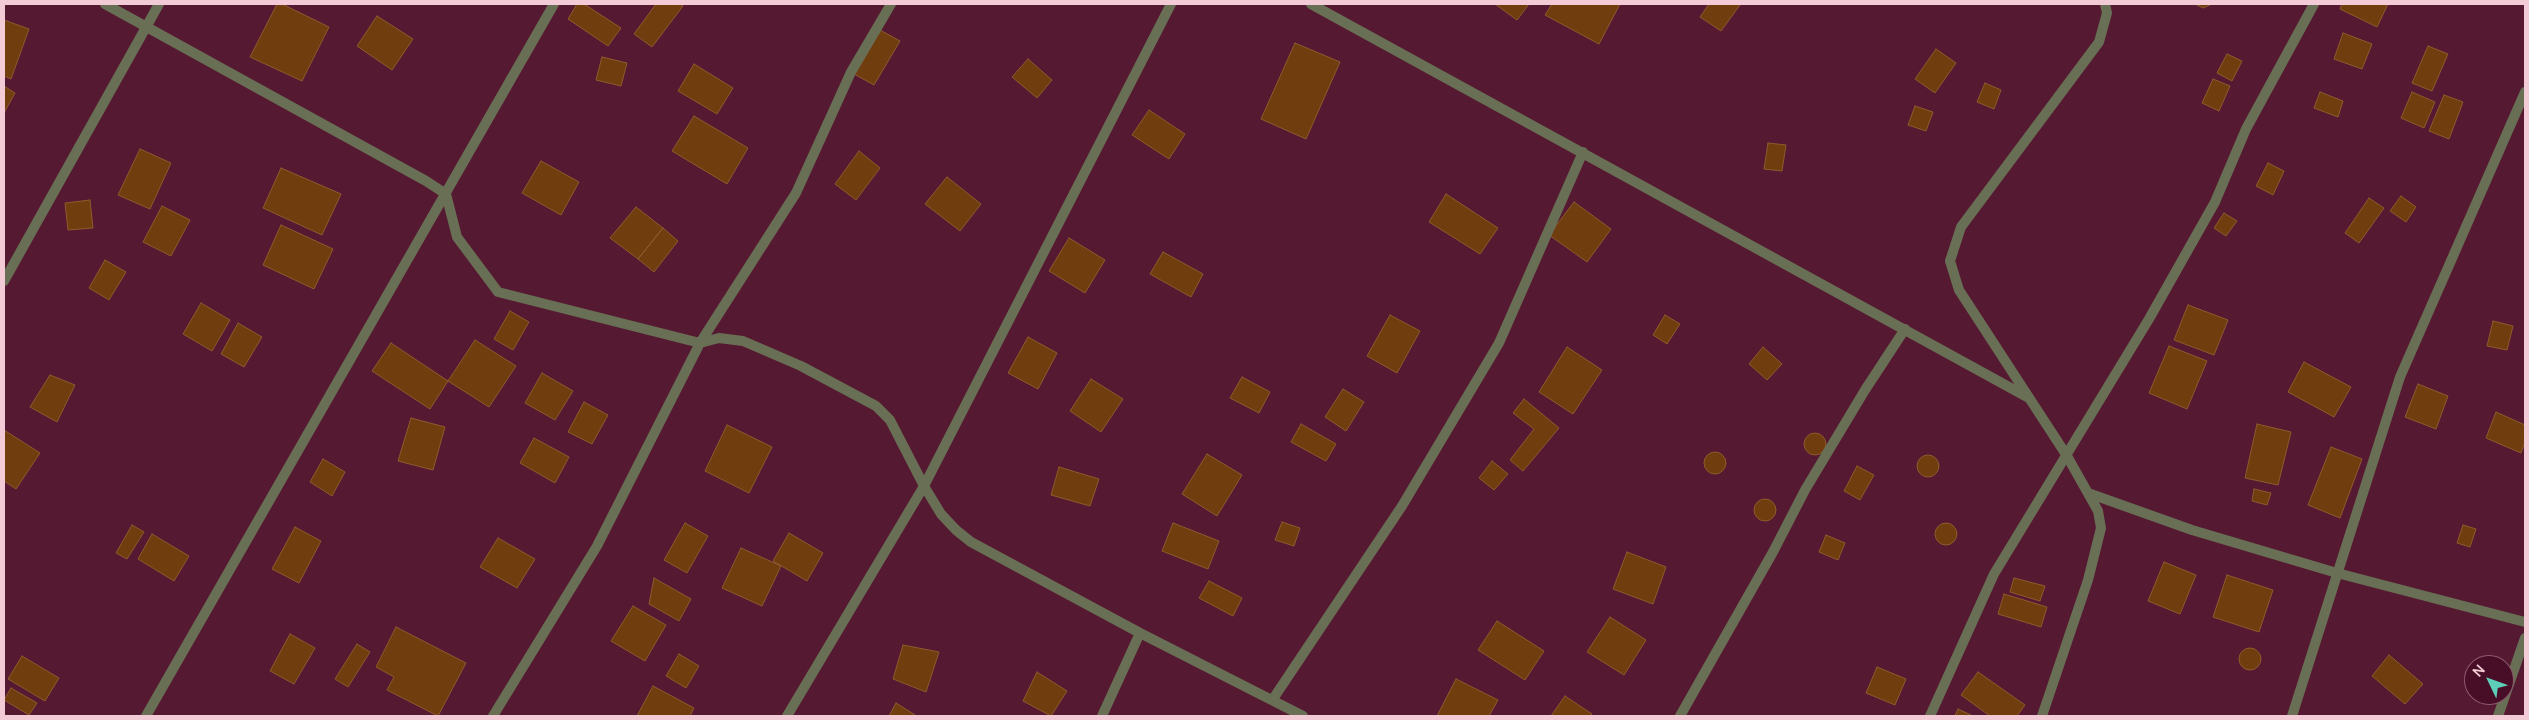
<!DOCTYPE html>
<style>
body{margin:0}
#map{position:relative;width:2529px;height:720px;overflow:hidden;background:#551a31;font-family:Manrope,sans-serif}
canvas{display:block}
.frame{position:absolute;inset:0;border:5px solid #f2cbd6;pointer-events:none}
.north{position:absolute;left:2464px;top:655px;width:50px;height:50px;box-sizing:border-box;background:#490e27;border:1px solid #8d5a6d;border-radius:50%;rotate:312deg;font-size:14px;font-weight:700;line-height:20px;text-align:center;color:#f2cbd6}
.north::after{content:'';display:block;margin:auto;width:18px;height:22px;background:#5dceb8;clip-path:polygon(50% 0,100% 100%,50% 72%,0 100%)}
</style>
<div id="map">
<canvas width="2529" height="720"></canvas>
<div class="frame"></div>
<div class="north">N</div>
</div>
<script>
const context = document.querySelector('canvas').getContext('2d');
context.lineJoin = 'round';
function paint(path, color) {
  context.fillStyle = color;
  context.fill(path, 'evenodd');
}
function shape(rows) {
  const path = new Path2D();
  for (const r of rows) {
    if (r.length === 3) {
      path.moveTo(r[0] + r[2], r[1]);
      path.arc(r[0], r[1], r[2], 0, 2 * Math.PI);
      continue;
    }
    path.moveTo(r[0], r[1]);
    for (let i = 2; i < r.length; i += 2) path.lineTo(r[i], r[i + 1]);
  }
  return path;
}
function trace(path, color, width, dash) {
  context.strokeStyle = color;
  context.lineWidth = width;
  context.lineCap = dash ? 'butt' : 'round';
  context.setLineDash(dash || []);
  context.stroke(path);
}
const building = shape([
 [277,4,282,4,329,27,302,81,250,57,277,4],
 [577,4,584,4,621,28,608,46,568,19,577,4],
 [656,4,680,4,683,6,652,47,634,34,656,4],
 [1495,4,1529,4,1517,20,1495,4],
 [1552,4,1620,4,1599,44,1545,15,1552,4],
 [1709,4,1738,4,1740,5,1721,31,1700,17,1709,4],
 [2195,4,2212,4,2203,8,2195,4],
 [2342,4,2388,4,2377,27,2340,9,2342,4],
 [377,16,413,39,392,70,357,46,377,16],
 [4,20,29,29,11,79,4,76,4,20],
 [880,30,900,41,874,85,854,74,880,30],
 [2343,33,2372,44,2362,69,2334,59,2343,33],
 [1295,43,1340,62,1306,139,1261,119,1295,43],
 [2428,46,2448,54,2432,91,2412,83,2428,46],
 [1936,49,1956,63,1935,93,1915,79,1936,49],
 [2227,54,2242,61,2232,81,2217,73,2227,54],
 [602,57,627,63,621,86,596,80,602,57],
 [1028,59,1052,80,1037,98,1012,77,1028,59],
 [694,64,733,88,717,114,678,91,694,64],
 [2213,79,2230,86,2219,111,2202,103,2213,79],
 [1985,83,2001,90,1994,109,1977,102,1985,83],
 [4,86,15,93,4,113,4,86],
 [2320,92,2343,101,2338,117,2314,108,2320,92],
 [2412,92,2435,102,2424,128,2401,118,2412,92],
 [2444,95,2463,102,2449,139,2429,131,2444,95],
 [1915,106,1933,112,1926,131,1908,125,1915,106],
 [1149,110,1185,134,1169,159,1132,135,1149,110],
 [694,116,748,148,727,184,672,151,694,116],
 [1768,143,1786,145,1782,171,1764,169,1768,143],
 [140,149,171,163,150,209,118,195,140,149],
 [859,151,880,168,856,200,835,184,859,151],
 [541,161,579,182,561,215,522,193,541,161],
 [2268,163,2284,171,2273,195,2256,186,2268,163],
 [281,168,341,194,322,235,263,208,281,168],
 [947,177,981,204,960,231,925,204,947,177],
 [1446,194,1498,228,1480,254,1429,222,1446,194],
 [2401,196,2416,207,2406,222,2390,211,2401,196],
 [2369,198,2384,208,2359,243,2345,233,2369,198],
 [90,200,93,228,68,230,65,203,90,200],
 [1574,202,1611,229,1587,262,1549,235,1574,202],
 [162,206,190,220,171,256,143,242,162,206],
 [636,207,663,228,638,259,610,238,636,207],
 [2224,213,2237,221,2226,236,2214,228,2224,213],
 [281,225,333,249,314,289,263,265,281,225],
 [663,228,678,241,654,272,638,259,663,228],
 [1069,238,1105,260,1085,293,1049,271,1069,238],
 [1163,252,1203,274,1191,297,1150,274,1163,252],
 [105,260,126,272,109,300,89,288,105,260],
 [201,303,230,320,212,351,183,334,201,303],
 [2188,305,2228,320,2214,355,2174,340,2188,305],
 [510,311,529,322,513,350,494,339,510,311],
 [1390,315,1420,331,1397,373,1367,356,1390,315],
 [1665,315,1680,324,1667,344,1653,335,1665,315],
 [2493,321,2513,326,2507,350,2487,346,2493,321],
 [238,323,262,337,244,367,221,354,238,323],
 [1028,337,1057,353,1038,389,1008,373,1028,337],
 [475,340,516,366,489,407,448,381,475,340],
 [391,343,448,381,430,409,372,371,391,343],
 [2169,346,2207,361,2187,409,2149,393,2169,346],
 [1567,347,1602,370,1573,414,1539,392,1567,347],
 [1763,347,1782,364,1767,380,1749,364,1763,347],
 [2304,362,2351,387,2334,417,2288,392,2304,362],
 [542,373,573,391,555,420,525,403,542,373],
 [50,375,75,385,57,422,30,407,50,375],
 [1242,377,1270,392,1259,413,1230,398,1242,377],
 [1091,379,1123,399,1101,432,1070,411,1091,379],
 [2418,384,2448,396,2436,429,2405,417,2418,384],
 [1343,389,1364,402,1346,431,1325,417,1343,389],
 [1524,399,1559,428,1523,471,1510,460,1534,429,1513,413,1524,399],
 [584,402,608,415,592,444,568,432,584,402],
 [2496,412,2525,425,2525,442,2521,453,2486,438,2496,412],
 [411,418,445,427,433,470,398,461,411,418],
 [1301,424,1336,444,1326,461,1291,442,1301,424],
 [2257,424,2291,432,2278,485,2245,478,2257,424],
 [727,425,772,447,749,493,705,471,727,425],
 [4,430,40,453,16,489,4,481,4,430],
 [1815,444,11],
 [534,438,569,457,555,483,520,463,534,438],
 [2331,447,2362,459,2340,518,2308,505,2331,447],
 [1715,463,11],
 [1207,454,1242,475,1217,516,1182,494,1207,454],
 [1928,466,11],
 [323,459,345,472,332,496,310,482,323,459],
 [1492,461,1508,474,1494,490,1479,478,1492,461],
 [1857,466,1874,475,1860,500,1844,491,1857,466],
 [1059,467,1099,479,1090,506,1051,495,1059,467],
 [2254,489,2271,493,2267,505,2252,501,2254,489],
 [1765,510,11],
 [1282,522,1300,528,1294,546,1275,540,1282,522],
 [1946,534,11],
 [685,523,708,536,687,573,664,560,685,523],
 [1173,523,1219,541,1208,569,1162,551,1173,523],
 [132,525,144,532,127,559,116,553,132,525],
 [2463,525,2476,529,2470,547,2457,543,2463,525],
 [295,527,321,541,299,583,272,569,295,527],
 [789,533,823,553,807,581,773,561,789,533],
 [152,534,189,556,174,581,138,559,152,534],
 [1826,535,1845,543,1838,560,1819,552,1826,535],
 [498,538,535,559,517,588,480,567,498,538],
 [741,548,781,566,762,606,722,588,741,548],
 [1627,552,1666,567,1653,604,1613,589,1627,552],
 [2164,562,2196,575,2180,614,2148,601,2164,562],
 [2227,575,2273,590,2259,632,2213,617,2227,575],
 [654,578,691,599,679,621,649,604,654,578],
 [2014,578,2045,586,2040,601,2010,592,2014,578],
 [1209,581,1242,598,1233,616,1199,598,1209,581],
 [2004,594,2047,607,2041,627,1998,614,2004,594],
 [633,606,666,625,645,661,611,641,633,606],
 [1610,617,1646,640,1624,675,1587,652,1610,617],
 [1497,621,1544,651,1525,680,1478,650,1497,621],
 [396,627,466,663,438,716,387,690,394,677,376,667,396,627],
 [290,634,315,648,294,684,270,671,290,634],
 [357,644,370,652,348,687,335,679,357,644],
 [903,645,939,652,926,692,893,679,903,645],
 [2250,659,11],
 [679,654,699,666,686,688,666,676,679,654],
 [2389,655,2423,684,2405,704,2372,676,2389,655],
 [22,656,59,678,45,701,8,679,22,656],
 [1877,667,1906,679,1895,705,1866,693,1877,667],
 [1037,672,1067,691,1051,716,1023,701,1037,672],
 [1978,672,2025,705,2017,716,1990,716,1961,695,1978,672],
 [1456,679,1498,700,1489,716,1437,716,1456,679],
 [653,686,694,708,690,716,637,716,653,686],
 [11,688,37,703,29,715,4,700,11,688],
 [1565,696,1592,714,1591,716,1551,716,1565,696],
 [896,703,915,715,914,716,889,716,896,703],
 [1958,709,1973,716,1955,716,1958,709]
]);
paint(building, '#703e0e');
trace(building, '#8e5a2e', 1);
trace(shape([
 [105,4,426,181,446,194,457,237,498,292,700,343,719,338,743,341,801,366,876,406,890,420,924,486,941,514,956,530,971,542,1140,633,1303,716],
 [1311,4,2029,398],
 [4,281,159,4],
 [2088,493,2192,530,2337,573,2525,622],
 [1273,699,1402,506,1499,343,1583,152],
 [146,716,554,4],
 [493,716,597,546,700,343,796,193,851,72,891,4],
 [787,716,924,486,1171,4],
 [1102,716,1140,633],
 [1680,716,1773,552,1805,490,1865,390,1905,329],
 [1930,716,1994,574,2149,319,2215,202,2246,129,2314,4],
 [2042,716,2088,580,2101,528,2098,511,2067,456,1959,290,1950,261,1961,227,2099,42,2107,13,2105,4],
 [2292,716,2400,377,2525,92],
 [2498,716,2525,638]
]), '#696f55', 10);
</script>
